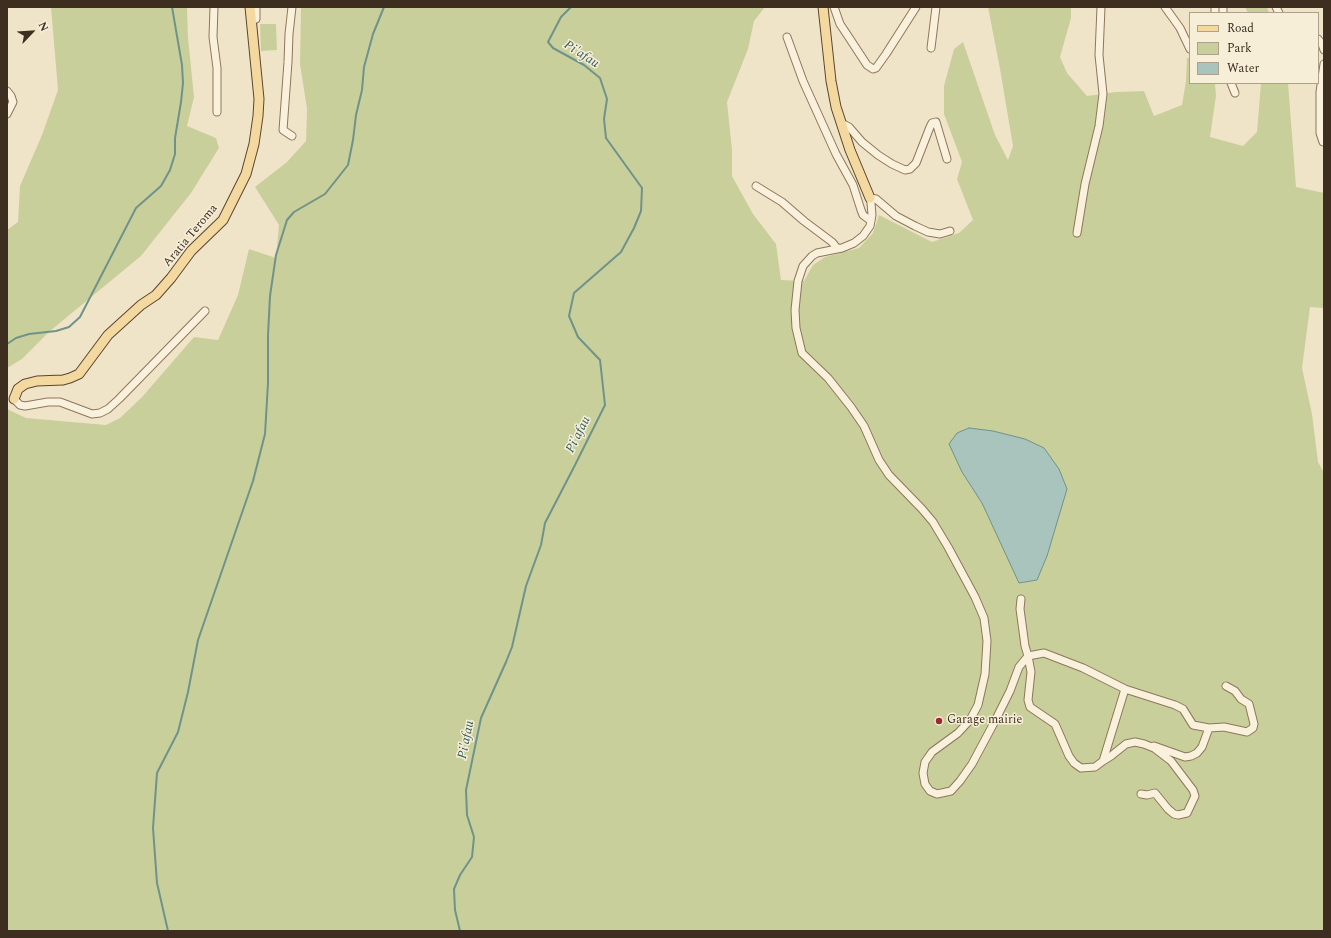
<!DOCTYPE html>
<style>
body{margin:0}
#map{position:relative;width:1331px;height:938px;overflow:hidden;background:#f0e4c8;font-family:Spectral,serif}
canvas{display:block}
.frame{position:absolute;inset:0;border:8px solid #3d2e20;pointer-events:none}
.legend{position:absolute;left:1189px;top:12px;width:130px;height:72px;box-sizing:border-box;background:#f7eed8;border:1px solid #ada18e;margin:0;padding:5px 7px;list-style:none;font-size:12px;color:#3d2e20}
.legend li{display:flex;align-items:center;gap:8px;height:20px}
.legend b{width:20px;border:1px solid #ada18e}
.north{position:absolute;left:12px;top:12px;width:40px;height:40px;-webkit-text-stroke:3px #f7eed8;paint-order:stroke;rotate:65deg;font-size:11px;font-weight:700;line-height:16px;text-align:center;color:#3d2e20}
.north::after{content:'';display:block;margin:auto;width:14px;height:18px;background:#3d2e20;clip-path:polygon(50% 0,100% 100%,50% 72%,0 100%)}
</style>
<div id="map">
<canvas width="1331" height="938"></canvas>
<div class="frame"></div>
<ul class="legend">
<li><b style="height:5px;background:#f3d9a0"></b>Road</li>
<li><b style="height:11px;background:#c9cf9b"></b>Park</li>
<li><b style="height:11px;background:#a9c4bc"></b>Water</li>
</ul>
<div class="north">N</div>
</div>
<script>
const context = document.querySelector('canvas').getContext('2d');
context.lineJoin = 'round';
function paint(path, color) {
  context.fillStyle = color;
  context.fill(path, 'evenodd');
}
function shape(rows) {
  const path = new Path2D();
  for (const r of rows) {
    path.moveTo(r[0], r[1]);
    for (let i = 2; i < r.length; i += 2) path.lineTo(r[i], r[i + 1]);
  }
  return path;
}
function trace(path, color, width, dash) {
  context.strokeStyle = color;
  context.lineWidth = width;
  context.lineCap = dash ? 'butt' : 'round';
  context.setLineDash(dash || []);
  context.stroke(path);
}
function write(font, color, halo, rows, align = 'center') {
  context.font = font + ' Spectral,serif';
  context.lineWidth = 3;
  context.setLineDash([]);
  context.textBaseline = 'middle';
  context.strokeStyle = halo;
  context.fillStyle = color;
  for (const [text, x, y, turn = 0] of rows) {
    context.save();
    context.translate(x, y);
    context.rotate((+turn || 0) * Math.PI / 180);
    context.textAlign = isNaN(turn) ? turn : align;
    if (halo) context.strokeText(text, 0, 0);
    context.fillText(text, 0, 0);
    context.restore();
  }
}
paint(shape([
 [51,7,187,7,188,38,194,97,187,126,216,138,219,148,191,193,141,256,50,331,22,359,7,368,7,230,18,222,20,186,42,135,58,90],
 [301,7,765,7,754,21,748,49,727,102,732,150,732,176,753,214,776,244,781,280,804,281,813,265,825,257,859,248,873,233,879,215,932,242,959,233,973,220,957,179,962,162,944,114,944,86,954,49,963,42,995,135,1008,160,1013,146,1000,69,988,7,1071,7,1071,18,1060,57,1067,73,1087,96,1116,92,1144,91,1154,116,1182,105,1186,81,1187,58,1190,58,1190,83,1215,83,1216,96,1210,137,1243,146,1257,132,1261,83,1288,83,1296,187,1324,193,1324,308,1310,307,1302,368,1312,414,1318,462,1324,473,1324,931,7,931,7,409,26,418,106,425,120,418,142,397,194,337,218,340,238,295,249,249,276,258,279,225,255,187,287,162,306,141,307,109,300,64],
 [1245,7,1267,7,1269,13,1248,13],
 [260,24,276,24,277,50,261,51]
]), '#c9cf9b');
const water = shape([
 [969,428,993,431,1025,439,1044,448,1059,469,1067,489,1047,556,1037,580,1019,583,982,503,962,472,949,444,957,433,969,428]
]);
paint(water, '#a9c4bc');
trace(water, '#6f938a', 1);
trace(shape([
 [7,344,16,338,29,334,56,331,69,327,80,317,136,208,161,186,170,170,175,154,175,138,181,102,183,83,182,65,172,7],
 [168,931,157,883,153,828,157,773,178,732,188,692,198,640,253,481,265,434,268,383,268,335,270,296,276,255,287,220,294,212,325,194,348,165,353,140,356,115,362,90,364,67,373,34,384,7],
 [460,931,455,910,454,889,460,875,472,857,474,837,467,815,466,790,481,718,506,662,512,647,526,586,541,545,545,523,574,467,605,405,600,360,578,337,569,316,574,293,621,252,634,228,641,211,642,188,606,138,604,119,607,99,600,78,584,65,553,48,548,42,561,17,571,7]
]), '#6f938a', 2);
const minor = shape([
 [214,7,213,37,217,68,217,112],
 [292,7,289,34,288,62,283,130,292,136],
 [834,7,840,24,846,33,867,65,873,69,876,68,886,54,916,7],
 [1165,7,1180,28,1190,49],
 [1215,7,1215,13],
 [1223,7,1223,13],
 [1276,7,1279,13],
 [251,21,256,19,256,7],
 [787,37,803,81,836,154,853,185,861,210,863,215,871,221],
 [1318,39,1322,44,1324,50],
 [931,48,936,7],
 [1231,83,1235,93],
 [7,91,11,96,13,102,7,114],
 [841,123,849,127,862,142,878,155,892,164,905,170,910,169,916,163,930,127,932,123,936,122,947,159],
 [1323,142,1320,133,1320,92,1324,64],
 [756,186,782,202,804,221,832,242,837,248],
 [950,231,940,234,928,232,915,226,896,216,876,199,870,198,871,203,872,215,870,226,863,236,854,243,842,248,817,253,812,256,803,266,798,281,795,310,796,328,802,353,828,378,851,407,864,426,879,460,889,475,922,509,933,522,948,547,975,597,984,618,987,641,985,674,978,705,970,720,958,733,932,752,925,762,923,773,925,784,930,791,937,794,951,791,960,781,972,764,995,721,1010,691,1019,667,1028,656,1044,653,1083,668,1125,689,1175,705,1183,709,1193,725,1209,728,1224,727,1247,732,1253,728,1254,724,1249,704,1241,699,1235,691,1226,686],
 [1077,233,1085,184,1099,126,1103,94,1099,55,1101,7],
 [14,399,20,405,25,406,48,402,60,402,92,414,100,413,108,409,119,399,205,311],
 [1021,599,1020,609,1025,646,1028,656,1031,672,1028,700,1030,707,1055,724,1069,756,1074,763,1081,768,1095,767,1103,761,1125,689],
 [1154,746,1185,757,1191,756,1197,753,1202,747,1209,728],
 [1103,761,1111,756,1126,744,1135,742,1144,744,1154,748,1171,761,1193,790,1195,796,1187,813,1178,815,1174,814,1168,809,1155,793,1147,795,1141,794]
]);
const major = shape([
 [823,7,831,81,836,107,850,150,870,198],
 [14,399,18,389,25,384,37,381,63,380,70,378,79,374,108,335,141,305,156,295,171,278,191,251,223,220,246,174,254,144,258,116,259,99,250,7]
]);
trace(minor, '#8d765c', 9);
trace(major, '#5b4430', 11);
trace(minor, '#faf1dc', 7);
trace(major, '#f3d9a0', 9);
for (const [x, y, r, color] of [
 [939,721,4,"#9e2a2b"]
]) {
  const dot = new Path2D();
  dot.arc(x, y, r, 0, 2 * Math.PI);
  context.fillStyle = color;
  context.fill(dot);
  trace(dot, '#f7eed8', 1.5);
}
write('12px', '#3d2e20', '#f7eed8', [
 ["Aratia Teroma",191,236,-50]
]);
write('12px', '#3d2e20', '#f7eed8', [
 ["Garage mairie",947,721]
], 'left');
write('italic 13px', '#2f5d5a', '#f7eed8', [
 ["Pi'afau",581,55,33],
 ["Pi'afau",579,435,-63],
 ["Pi'afau",467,740,-78]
]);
</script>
